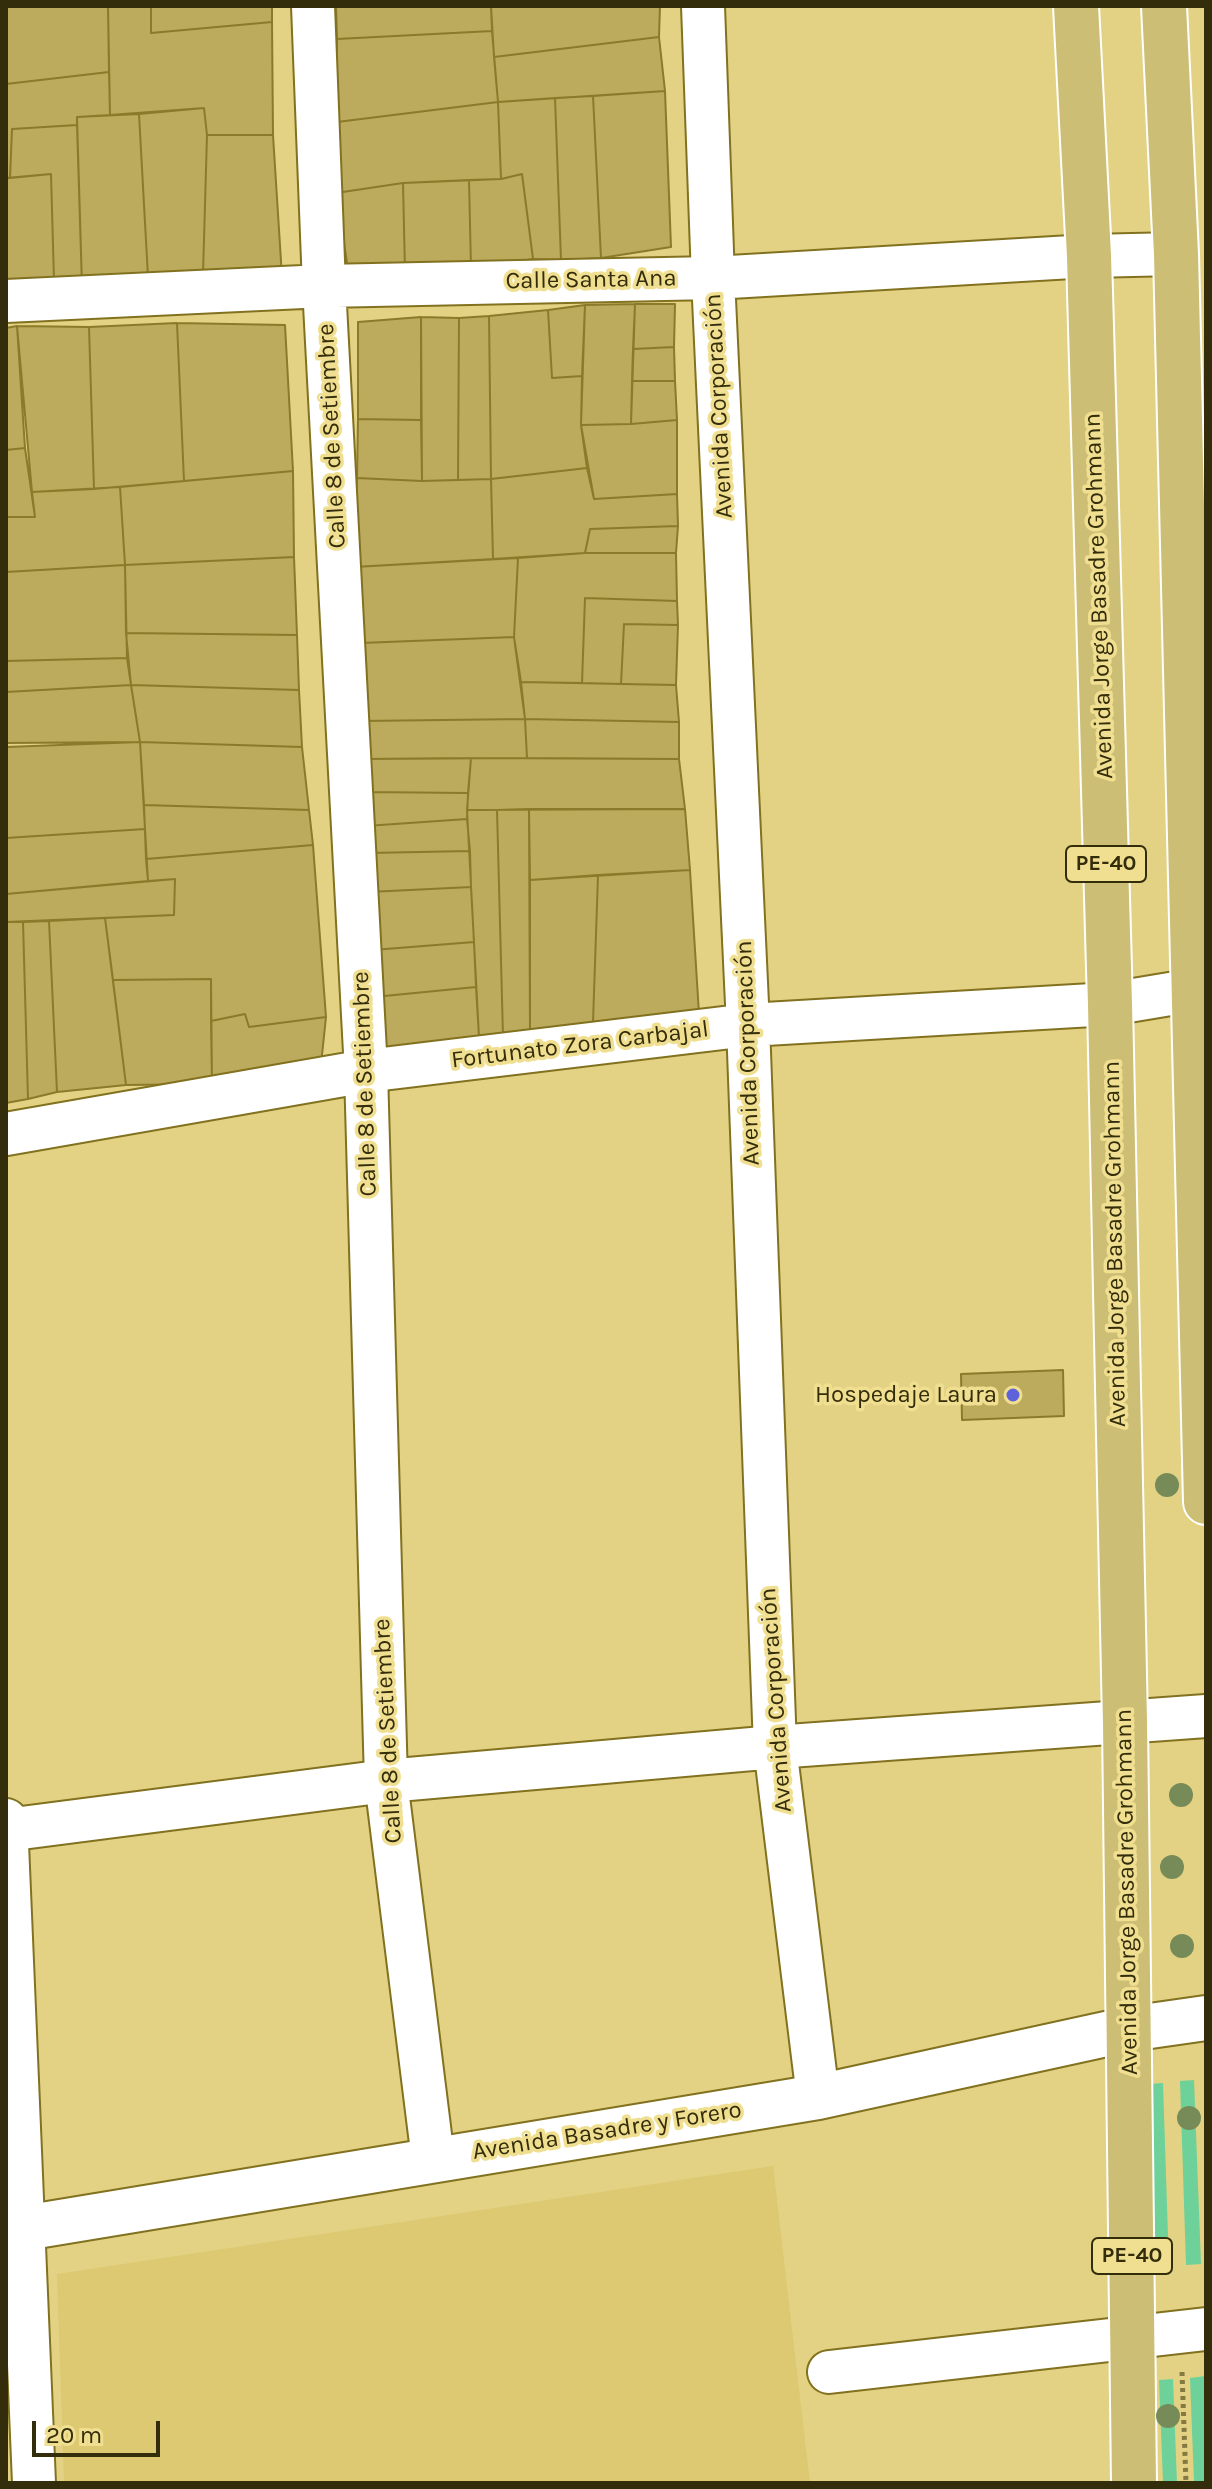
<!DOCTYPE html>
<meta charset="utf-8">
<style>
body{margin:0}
#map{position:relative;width:1212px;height:2489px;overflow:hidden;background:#e3d283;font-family:Karla,sans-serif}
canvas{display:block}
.frame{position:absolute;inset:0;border:8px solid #342d0b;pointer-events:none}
.scale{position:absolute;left:32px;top:2421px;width:128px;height:36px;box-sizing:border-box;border:4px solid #342d0b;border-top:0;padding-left:10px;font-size:24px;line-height:28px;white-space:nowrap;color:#342d0b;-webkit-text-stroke:6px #f0df90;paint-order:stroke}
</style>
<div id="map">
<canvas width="1212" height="2489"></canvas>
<div class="frame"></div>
<div class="scale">20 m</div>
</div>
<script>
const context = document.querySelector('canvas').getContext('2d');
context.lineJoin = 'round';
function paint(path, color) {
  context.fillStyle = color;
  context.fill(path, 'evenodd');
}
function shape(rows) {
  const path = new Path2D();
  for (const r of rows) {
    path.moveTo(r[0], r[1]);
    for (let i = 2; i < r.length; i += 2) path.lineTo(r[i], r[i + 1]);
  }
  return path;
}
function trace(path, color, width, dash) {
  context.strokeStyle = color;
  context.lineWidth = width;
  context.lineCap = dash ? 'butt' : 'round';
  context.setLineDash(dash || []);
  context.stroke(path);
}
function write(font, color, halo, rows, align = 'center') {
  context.font = font + ' Karla,sans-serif';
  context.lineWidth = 7;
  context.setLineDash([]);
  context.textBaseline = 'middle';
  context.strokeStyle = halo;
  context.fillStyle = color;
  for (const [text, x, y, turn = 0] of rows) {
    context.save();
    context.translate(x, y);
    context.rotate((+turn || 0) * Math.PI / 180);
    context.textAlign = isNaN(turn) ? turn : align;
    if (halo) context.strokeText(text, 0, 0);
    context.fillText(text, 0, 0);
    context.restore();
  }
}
paint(shape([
 [773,2166,810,2483,64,2483,57,2274]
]), '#dcc972');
paint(shape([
 [1194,2080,1201,2264,1186,2265,1180,2081],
 [1163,2083,1169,2267,1155,2268,1148,2084],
 [1205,2376,1206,2483,1194,2483,1190,2378],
 [1173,2379,1177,2483,1163,2483,1159,2380]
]), '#6ed19a');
const building = shape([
 [6,6,108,6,109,72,6,84,6,6],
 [108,6,151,6,151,33,272,22,273,135,207,135,204,108,110,115,108,6],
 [151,6,272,6,272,22,151,33,151,6],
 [336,6,491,6,492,31,337,39,336,6],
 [491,6,660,6,659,37,494,57,491,6],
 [492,31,498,102,337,122,337,39,492,31],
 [659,37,665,91,498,102,494,57,659,37],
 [109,72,110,115,77,117,77,125,12,129,10,178,6,178,6,84,109,72],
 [665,91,671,247,601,258,593,96,665,91],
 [593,96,601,258,561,260,555,98,593,96],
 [555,98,561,260,533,259,522,174,501,179,498,102,555,98],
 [498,102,501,179,403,183,336,193,337,122,498,102],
 [204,108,207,135,203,274,148,277,139,114,204,108],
 [139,114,148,277,82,286,77,117,139,114],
 [77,125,82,286,54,281,51,174,10,178,12,129,77,125],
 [207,135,273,135,282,277,203,274,207,135],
 [51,174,54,281,6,284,6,178,51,174],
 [522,174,533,259,471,268,469,180,501,179,522,174],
 [469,180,471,268,405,272,403,183,469,180],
 [403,183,405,272,349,275,336,193,403,183],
 [635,304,675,304,674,347,633,349,635,304],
 [635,304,631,424,581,425,585,305,635,304],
 [585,305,582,376,552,378,548,310,585,305],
 [548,310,552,378,582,376,581,425,587,468,491,479,489,316,548,310],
 [489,316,491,479,458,480,459,318,489,316],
 [421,317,421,420,358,419,358,322,421,317],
 [421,317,459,318,458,480,422,481,421,317],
 [177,323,285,325,293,471,184,481,177,323],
 [177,323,184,481,94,489,89,327,177,323],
 [17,326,25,448,6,450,6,328,17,326],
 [17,326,89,327,94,489,32,492,17,326],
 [674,347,675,381,632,381,633,349,674,347],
 [632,381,675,381,677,420,631,424,632,381],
 [358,419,421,420,422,481,357,478,358,419],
 [677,420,677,494,594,499,581,425,631,424,677,420],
 [25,448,35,517,6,517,6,450,25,448],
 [587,468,594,499,677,494,678,526,590,529,585,553,493,559,491,479,587,468],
 [293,471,294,557,125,565,120,487,293,471],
 [357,478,422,481,491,479,493,559,354,567,357,478],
 [120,487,125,565,6,572,6,517,35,517,32,492,120,487],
 [678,526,676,553,585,553,590,529,678,526],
 [585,553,676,553,677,601,585,598,582,683,521,682,514,637,518,558,585,553],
 [294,557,297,635,126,633,125,565,294,557],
 [518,558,514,637,361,643,354,567,518,558],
 [125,565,127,658,6,661,6,572,125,565],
 [585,598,677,601,678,625,624,624,621,684,582,683,585,598],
 [624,624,678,625,676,685,621,684,624,624],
 [126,633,297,635,299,690,131,685,126,633],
 [514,637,525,719,361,721,361,643,514,637],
 [127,658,131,685,6,692,6,661,127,658],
 [521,682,676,685,679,722,525,719,521,682],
 [131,685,140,742,6,747,6,692,131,685],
 [131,685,299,690,302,747,140,742,131,685],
 [525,719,679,722,679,759,527,758,525,719],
 [525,719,527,758,363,759,361,721,525,719],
 [140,742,145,829,6,838,6,743,140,742],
 [140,742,302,747,309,810,144,805,140,742],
 [471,758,468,793,365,792,363,759,471,758],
 [471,758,679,759,685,809,467,810,471,758],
 [365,792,468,793,467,819,366,826,365,792],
 [144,805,309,810,313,845,146,859,144,805],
 [529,809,685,809,690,870,530,880,529,809],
 [529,809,530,1034,503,1036,497,810,529,809],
 [467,810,497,810,503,1036,479,1037,467,810],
 [467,819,470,851,368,853,366,826,467,819],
 [145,829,148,881,6,894,6,838,145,829],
 [313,845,326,1017,249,1027,245,1014,211,1021,211,979,113,980,105,918,174,915,175,879,148,881,146,859,313,845],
 [470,851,471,887,369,892,368,853,470,851],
 [690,870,699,1014,593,1022,598,875,690,870],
 [598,875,593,1022,530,1034,530,880,598,875],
 [175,879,174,915,6,922,6,894,175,879],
 [471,887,474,942,373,950,369,892,471,887],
 [105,918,126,1085,57,1092,49,921,105,918],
 [49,921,57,1092,28,1099,23,922,49,921],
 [6,922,23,922,28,1099,6,1103,6,922],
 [474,942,476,987,374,997,373,950,474,942],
 [211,979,212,1084,126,1085,113,980,211,979],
 [476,987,479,1037,378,1049,374,997,476,987],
 [245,1014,249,1027,326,1017,320,1074,212,1084,211,1021,245,1014],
 [1063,1370,1064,1416,962,1420,961,1374,1063,1370]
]);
paint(building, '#bcab5d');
trace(building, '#8a7a29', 2);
const minor = shape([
 [313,6,324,286,366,1071,386,1781,433,2159],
 [703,6,713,278,748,1025,775,1747,818,2097],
 [6,301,324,286,713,278,1089,256,1176,254],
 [6,1134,366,1071,748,1025,1110,1004,1206,988],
 [6,1820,34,2483],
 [6,1830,386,1781,775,1747,1206,1716],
 [829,2372,1206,2329]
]);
const tertiary = shape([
 [6,2231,818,2097,1129,2029,1206,2018]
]);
const trunk = shape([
 [1076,6,1089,256,1110,1004,1125,1722,1134,2483],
 [1164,6,1176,254,1206,1502]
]);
trace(minor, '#82721f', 46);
trace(tertiary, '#82721f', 48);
trace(trunk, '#fff', 48);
trace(shape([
 [1182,2372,1186,2483]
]), '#857942', 5, [4, 4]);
trace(minor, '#fff', 42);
trace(tertiary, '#fff', 44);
trace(trunk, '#ccbe74', 44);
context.fillStyle = '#778b59';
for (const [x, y] of [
 [1167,1485],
 [1181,1795],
 [1172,1867],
 [1182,1946],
 [1189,2118],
 [1168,2416]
]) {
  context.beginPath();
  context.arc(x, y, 12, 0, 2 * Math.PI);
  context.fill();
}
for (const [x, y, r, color] of [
 [1013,1395,8,"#5f63db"]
]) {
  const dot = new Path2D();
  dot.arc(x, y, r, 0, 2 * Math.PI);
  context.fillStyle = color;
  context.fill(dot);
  trace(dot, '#f0df90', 3);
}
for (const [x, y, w] of [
 [1106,864,80],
 [1132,2256,80]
]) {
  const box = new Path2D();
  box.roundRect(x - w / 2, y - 18, w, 36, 6);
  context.fillStyle = '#f0df90';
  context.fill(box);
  trace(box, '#342d0b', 2);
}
write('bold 22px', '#342d0b', null, [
 ["PE-40",1106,864],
 ["PE-40",1132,2256]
]);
write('24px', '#342d0b', '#f0df90', [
 ["Calle Santa Ana",591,280,-1],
 ["Avenida Corporación",719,406,-93],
 ["Calle 8 de Setiembre",332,436,-93],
 ["Avenida Jorge Basadre Grohmann",1099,596,-92],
 ["Fortunato Zora Carbajal",580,1045,-7],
 ["Avenida Corporación",748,1053,-92],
 ["Calle 8 de Setiembre",365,1084,-92],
 ["Avenida Jorge Basadre Grohmann",1115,1244,-91],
 ["Avenida Corporación",776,1700,-94],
 ["Calle 8 de Setiembre",388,1731,-93],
 ["Avenida Jorge Basadre Grohmann",1127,1892,-91],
 ["Avenida Basadre y Forero",607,2131,-9]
]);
write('24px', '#342d0b', '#f0df90', [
 ["Hospedaje Laura",997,1395]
], 'right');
</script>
